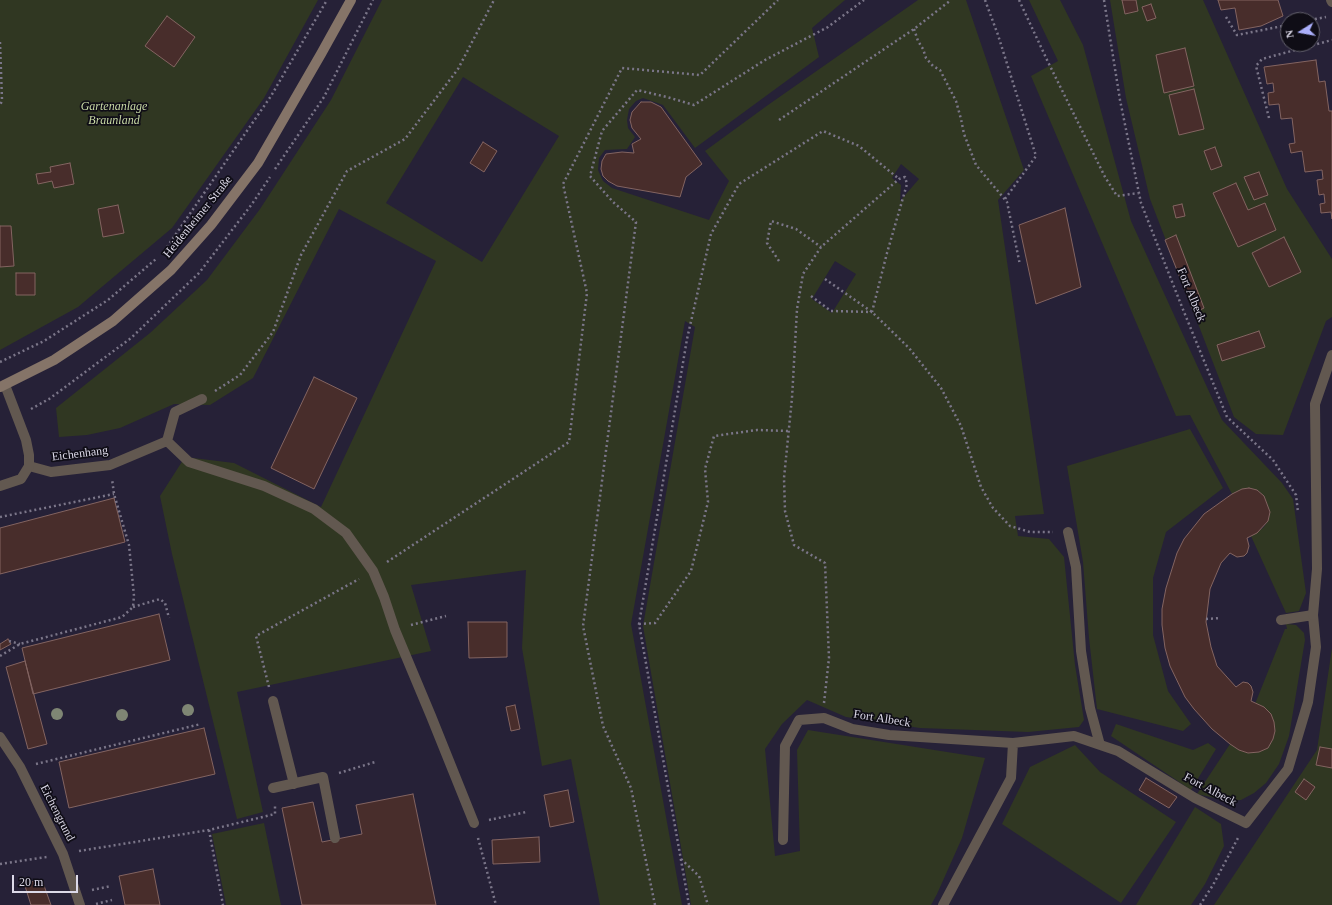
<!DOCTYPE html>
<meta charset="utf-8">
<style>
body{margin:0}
#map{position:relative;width:1332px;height:905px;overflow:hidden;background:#262137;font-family:Georgia,serif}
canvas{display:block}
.north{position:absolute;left:1280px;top:12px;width:40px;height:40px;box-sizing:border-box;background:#0f0d16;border:1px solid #615f6a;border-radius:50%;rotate:259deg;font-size:11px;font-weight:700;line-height:16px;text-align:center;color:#dcd9e8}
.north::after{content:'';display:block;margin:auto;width:14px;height:18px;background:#abaffb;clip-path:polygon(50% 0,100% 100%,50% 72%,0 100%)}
.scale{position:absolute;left:12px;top:875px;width:66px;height:18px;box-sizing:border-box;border:2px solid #dcd9e8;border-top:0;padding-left:5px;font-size:12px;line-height:14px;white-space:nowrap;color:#dcd9e8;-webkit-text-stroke:3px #0f0d16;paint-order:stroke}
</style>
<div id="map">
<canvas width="1332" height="905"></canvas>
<div class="north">N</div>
<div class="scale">20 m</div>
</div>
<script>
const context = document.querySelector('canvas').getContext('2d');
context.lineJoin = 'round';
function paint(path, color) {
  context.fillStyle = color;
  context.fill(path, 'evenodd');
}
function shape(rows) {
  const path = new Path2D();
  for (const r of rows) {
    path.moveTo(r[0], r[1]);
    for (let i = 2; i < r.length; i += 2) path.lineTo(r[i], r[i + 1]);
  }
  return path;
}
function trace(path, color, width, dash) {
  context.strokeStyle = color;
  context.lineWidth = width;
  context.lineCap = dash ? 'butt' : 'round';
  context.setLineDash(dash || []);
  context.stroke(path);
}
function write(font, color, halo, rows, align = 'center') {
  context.font = font + ' Georgia,serif';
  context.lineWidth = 3.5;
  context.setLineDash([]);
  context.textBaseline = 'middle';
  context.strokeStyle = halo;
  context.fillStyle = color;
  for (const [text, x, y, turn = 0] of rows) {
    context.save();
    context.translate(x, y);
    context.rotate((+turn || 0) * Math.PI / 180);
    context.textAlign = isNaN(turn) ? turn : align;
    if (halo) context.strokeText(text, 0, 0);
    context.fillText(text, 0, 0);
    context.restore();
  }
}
paint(shape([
 [0,0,318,0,264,98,172,228,78,307,0,350],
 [382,0,845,0,812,28,819,57,695,148,663,105,643,98,636,101,629,109,627,120,628,128,635,137,627,149,605,150,599,158,598,170,603,181,612,188,709,220,729,181,705,151,768,105,918,0,966,0,1024,170,998,200,1044,514,1015,516,1018,536,1049,539,1064,557,1075,665,1084,720,1079,727,1028,732,920,728,846,717,807,700,782,724,765,749,775,856,800,851,797,750,808,730,985,758,962,838,937,894,931,905,691,905,643,626,695,327,685,321,631,624,682,905,600,905,571,759,542,766,522,648,526,570,411,585,431,651,237,692,263,812,237,819,172,554,160,496,185,457,234,463,321,507,436,261,339,209,253,378,210,405,174,404,120,428,87,435,59,437,56,408,150,333,207,280,260,209,331,100],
 [463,77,559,136,482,262,386,203],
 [901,164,919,179,900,201,901,185,892,178],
 [835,261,856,274,832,313,812,299],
 [1029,0,1060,0,1083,45,1131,221,1222,420,1282,483,1293,499,1306,593,1299,611,1286,613,1251,536,1263,528,1268,521,1270,512,1264,496,1257,490,1249,488,1242,490,1232,494,1190,415,1176,416,1031,76,1058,61],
 [1110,0,1203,0,1287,189,1332,259,1332,317,1326,321,1283,435,1256,434,1234,417,1150,199,1126,98],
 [1190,429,1223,488,1166,532,1153,578,1153,635,1168,691,1191,724,1183,731,1097,709,1089,638,1083,562,1067,466],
 [1286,624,1296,625,1304,633,1305,640,1289,736,1279,764,1266,783,1254,793,1241,800,1228,801,1197,794,1230,744,1239,750,1248,753,1268,748,1273,739,1275,731,1271,714,1264,707,1255,704,1285,629,1287,629],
 [1332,648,1332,905,1214,905,1317,750],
 [1116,724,1193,750,1208,743,1216,749,1191,790,1111,736],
 [1075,745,1100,772,1176,822,1121,903,1002,824,1030,767],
 [1195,807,1221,824,1224,846,1205,884,1191,905,1136,905],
 [264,823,281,905,226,905,212,834]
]), '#303722');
const building = shape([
 [1122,0,1136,0,1138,11,1125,14,1122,0],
 [1218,0,1278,0,1283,16,1261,26,1239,30,1235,8,1221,10,1218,0],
 [1151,4,1156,18,1147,21,1142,7,1151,4],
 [167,16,195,37,174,67,145,46,167,16],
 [1185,48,1194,86,1164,93,1156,55,1185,48],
 [1316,60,1319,82,1325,81,1329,111,1332,111,1332,219,1331,212,1321,213,1320,204,1325,203,1324,194,1319,195,1317,180,1323,179,1322,170,1305,172,1302,151,1291,153,1289,144,1295,143,1292,118,1281,119,1279,104,1269,105,1268,93,1274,92,1273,83,1267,84,1264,67,1316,60],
 [1194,89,1204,129,1179,135,1169,95,1194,89],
 [641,102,651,102,661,107,702,164,686,177,680,197,617,186,608,181,603,176,601,169,602,161,606,154,622,152,634,153,632,144,641,139,632,128,630,120,632,112,641,102],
 [483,142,497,151,484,172,470,163,483,142],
 [1215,147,1222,166,1211,170,1204,151,1215,147],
 [70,163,74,184,54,188,52,181,38,184,36,174,51,172,50,167,70,163],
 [1259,172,1268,195,1254,200,1244,177,1259,172],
 [1236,183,1248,210,1265,203,1276,230,1238,247,1213,193,1236,183],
 [1182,204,1185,216,1176,218,1173,206,1182,204],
 [118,205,124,233,103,237,98,209,118,205],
 [1065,208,1081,287,1036,304,1019,225,1065,208],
 [0,226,11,226,14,266,0,267,0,226],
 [1176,235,1204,308,1194,313,1165,240,1176,235],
 [1284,237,1301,272,1269,287,1252,253,1284,237],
 [16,273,35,273,35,295,16,295,16,273],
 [1259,331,1265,347,1222,361,1217,345,1259,331],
 [314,377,357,398,314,489,271,468,314,377],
 [1249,488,1257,490,1264,496,1270,512,1268,521,1257,533,1247,538,1249,546,1247,553,1244,556,1237,557,1230,553,1221,563,1210,589,1206,622,1211,647,1217,666,1236,687,1243,682,1248,683,1251,686,1253,692,1251,701,1264,707,1271,714,1274,722,1275,731,1273,739,1268,748,1259,752,1248,753,1239,750,1230,744,1212,729,1194,709,1185,697,1170,666,1165,648,1162,625,1162,609,1166,588,1177,553,1184,539,1204,514,1232,494,1242,489,1249,488],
 [114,498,125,542,0,574,0,528,114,498],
 [159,614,170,660,33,694,22,648,159,614],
 [468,622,507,622,507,657,469,658,468,622],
 [8,639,11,644,0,650,0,644,8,639],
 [25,661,47,744,28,749,6,667,25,661],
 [515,705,520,729,511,731,506,707,515,705],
 [204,728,215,774,69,808,59,762,204,728],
 [1320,747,1332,749,1332,768,1316,765,1320,747],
 [1146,778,1177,797,1169,808,1139,790,1146,778],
 [1304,779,1315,787,1306,800,1295,792,1304,779],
 [568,790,574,822,550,827,544,795,568,790],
 [413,794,436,905,302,905,282,808,313,802,322,842,362,834,356,805,413,794],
 [539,837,540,862,493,864,492,840,539,837],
 [153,869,160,905,125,905,119,876,153,869],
 [42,880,51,905,31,905,24,883,42,880]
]);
paint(building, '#482d2b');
trace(building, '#836461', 1);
trace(shape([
 [985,0,998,35,1036,156,1005,199],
 [1019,0,1048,62,1105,177,1117,196,1139,193],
 [1104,0,1120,100,1141,203,1182,307,1227,417,1273,460,1296,495,1298,512],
 [1226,17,1237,35,1288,25],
 [1310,20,1326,17],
 [914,29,918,41,923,49,926,58,933,66,940,70,956,101,961,119,964,134,976,165,1007,202,1020,265],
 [0,42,2,100,0,106],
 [1269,118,1256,66,1262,59,1332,40],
 [779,120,914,29,951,0],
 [275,169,324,97,373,0],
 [167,247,271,96,327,0],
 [779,261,767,243,771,221,796,229,821,247],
 [825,279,872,312,909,348,941,388,961,426,981,487,993,508,1010,526,1030,532,1053,532],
 [811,296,831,311,872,312],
 [0,362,44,341,108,300,156,259],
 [215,391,240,375,273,332,301,255,347,171,405,139,458,69,494,0],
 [31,409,49,399,131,338,199,273,252,204,270,177],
 [0,517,114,494],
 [387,562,569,442,587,293,563,184,622,68,700,75,778,0],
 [133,607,160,599,165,603,169,618],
 [1206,619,1220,618],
 [639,624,655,623,691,571,708,502,705,469,714,436,757,430,789,431],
 [411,625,446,616],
 [9,641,20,644],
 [0,656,20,644,122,617,133,607,134,596,129,545,114,494,112,479],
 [269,687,256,636,359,579],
 [824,703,829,658,825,563,794,545,785,511,784,478,792,398,797,309,803,274,821,247,899,179,905,177,907,184,887,253,872,312],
 [36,764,201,724],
 [339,773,375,762],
 [489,820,526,812],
 [209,830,223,905],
 [478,838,496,905],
 [79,851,209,830,275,814,275,804],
 [681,859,699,876,708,905],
 [0,864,47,857],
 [92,890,111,886],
 [96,904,112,900],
 [655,905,631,788,603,726,583,626,636,222,613,202,590,176,602,131,637,90,667,97,694,105,765,60,828,27,864,0],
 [689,905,639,624,687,339,711,234,739,184,823,131,859,146,899,179],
 [1200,905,1213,885,1239,836]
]), '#7b7689', 2.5, [2, 3]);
trace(shape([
 [167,441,189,462,264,486,314,509,346,533,373,571,384,597,395,630,431,716,474,823],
 [29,466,51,472,110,465,167,441,175,412,202,399],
 [1068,532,1076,567,1081,651,1090,708,1100,745],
 [783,840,785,746,799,720,824,718,852,729,889,735,1013,743,1074,736,1118,751,1195,798,1246,823,1288,769,1308,702,1316,647,1313,615,1281,620],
 [943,905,1011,778,1013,743]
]), '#625850', 10);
trace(shape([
 [273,701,294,784],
 [273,788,323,777,335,838]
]), '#625850', 10);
trace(shape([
 [1331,0,1332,2],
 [0,486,21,479,29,466,29,455,26,440,5,385],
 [1313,615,1317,569,1315,404,1332,355],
 [0,737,20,767,63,854,80,905]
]), '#625850', 10);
trace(shape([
 [0,387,54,360,113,321,171,270,211,225,258,163,321,54,351,0]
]), '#857468', 10);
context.fillStyle = '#7f8674';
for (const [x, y] of [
 [188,710],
 [57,714],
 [122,715]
]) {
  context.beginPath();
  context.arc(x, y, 6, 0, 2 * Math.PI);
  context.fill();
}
write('italic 12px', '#c8d9a5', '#0f0d16', [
 ["Gartenanlage",114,107],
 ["Braunland",114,121]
]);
write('12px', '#dcd9e8', '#0f0d16', [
 ["Heidenheimer Straße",198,217,-51],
 ["Fort Albeck",1191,295,68],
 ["Eichenhang",80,454,-7],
 ["Fort Albeck",882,719,9],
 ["Fort Albeck",1210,790,28],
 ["Eichengrund",57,813,63]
]);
</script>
